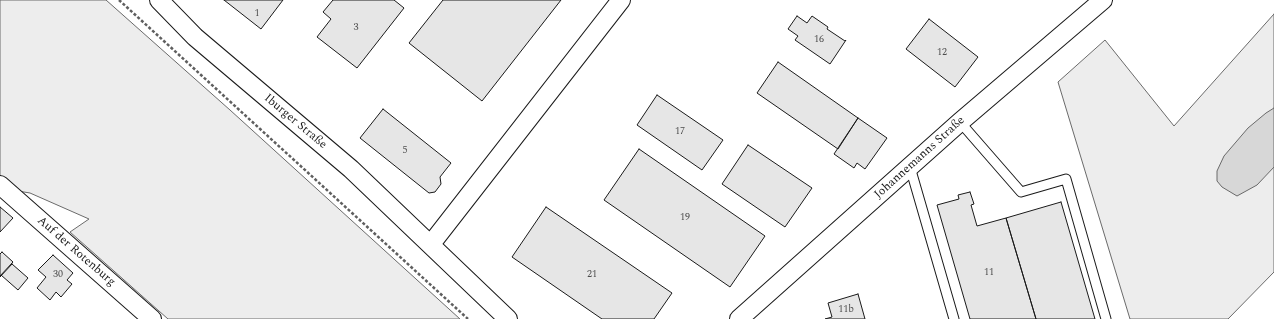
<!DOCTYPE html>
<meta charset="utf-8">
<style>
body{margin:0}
canvas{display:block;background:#fff}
</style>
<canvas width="1274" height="319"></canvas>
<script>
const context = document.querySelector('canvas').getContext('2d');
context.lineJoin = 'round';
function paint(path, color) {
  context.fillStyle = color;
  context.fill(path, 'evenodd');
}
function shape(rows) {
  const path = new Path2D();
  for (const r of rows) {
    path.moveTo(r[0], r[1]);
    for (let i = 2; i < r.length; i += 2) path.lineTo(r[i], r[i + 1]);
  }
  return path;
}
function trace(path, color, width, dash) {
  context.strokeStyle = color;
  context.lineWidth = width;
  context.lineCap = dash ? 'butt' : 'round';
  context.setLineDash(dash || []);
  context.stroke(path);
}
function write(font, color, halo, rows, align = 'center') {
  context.font = font + ' Spectral,serif';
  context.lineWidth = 3;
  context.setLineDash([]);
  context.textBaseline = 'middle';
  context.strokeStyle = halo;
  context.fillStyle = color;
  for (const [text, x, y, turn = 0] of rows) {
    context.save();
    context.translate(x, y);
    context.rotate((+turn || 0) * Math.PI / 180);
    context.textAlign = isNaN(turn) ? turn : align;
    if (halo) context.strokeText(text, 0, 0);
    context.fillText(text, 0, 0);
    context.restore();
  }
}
const built = shape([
 [0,0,106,0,230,110,460,319,168,319,70,232,89,219,30,193,0,188,0,0],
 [1274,14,1274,272,1228,319,1130,319,1058,82,1105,40,1174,126,1274,14]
]);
paint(built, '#ededed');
trace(built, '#6a6a6a', 1);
const water = shape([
 [1274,108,1274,167,1257,185,1237,196,1222,187,1217,181,1217,171,1224,156,1248,128,1266,113,1274,108]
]);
paint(water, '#d7d7d7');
trace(water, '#6a6a6a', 1);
const building = shape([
 [224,0,283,0,261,29,224,0],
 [333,0,394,0,404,8,357,68,317,37,331,19,323,12,333,0],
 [443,0,561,0,482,101,409,43,443,0],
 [797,16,807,23,812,16,828,27,827,29,845,41,846,40,830,64,795,40,798,36,788,29,797,16],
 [929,19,978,57,955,87,906,49,929,19],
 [778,62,858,118,838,149,757,93,778,62],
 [657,95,723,140,702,170,637,125,657,95],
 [383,109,451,163,440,177,441,184,435,192,429,193,360,138,383,109],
 [858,118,887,138,865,169,857,163,854,168,834,154,858,118],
 [748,145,812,188,785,227,722,184,748,145],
 [639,149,765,236,730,287,604,200,639,149],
 [970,192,974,204,971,205,977,226,1006,218,1036,319,970,319,937,205,959,199,958,195,970,192],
 [1061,202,1095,319,1036,319,1006,218,1061,202],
 [0,207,13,218,0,232,0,207],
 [546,207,672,293,654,319,602,319,512,257,546,207],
 [2,252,13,262,0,276,0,254,2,252],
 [53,255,73,273,67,280,72,284,61,297,56,292,50,300,37,288,46,277,38,270,53,255],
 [12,264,28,278,18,290,1,275,0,277,12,264],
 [858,294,865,319,825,319,832,317,828,303,858,294]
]);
paint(building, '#e6e6e6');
trace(building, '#1a1a1a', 1);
const service = shape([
 [960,122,1021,192,1066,179,1106,319],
 [910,167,954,319]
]);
const minor = shape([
 [159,0,195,37,351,169,508,319],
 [0,185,152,319],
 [431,244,621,0],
 [739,319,960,122,1103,0]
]);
trace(service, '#1a1a1a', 11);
trace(minor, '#1a1a1a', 20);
trace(shape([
 [119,0,468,319]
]), '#5f5f5f', 2.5, [3, 2]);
trace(service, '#fff', 9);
trace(minor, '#fff', 18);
write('10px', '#4d4d4d', null, [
 ["1",257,14],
 ["3",356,28],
 ["16",819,40],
 ["12",942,53],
 ["17",680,132],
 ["5",405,151],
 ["19",685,218],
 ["11",989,273],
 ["30",58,275],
 ["21",592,275],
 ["11b",846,310]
]);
write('12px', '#1a1a1a', '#fff', [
 ["Iburger Straße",295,122,40],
 ["Johannemanns Straße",920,158,-42],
 ["Auf der Rotenburg",76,252,41]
]);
</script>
